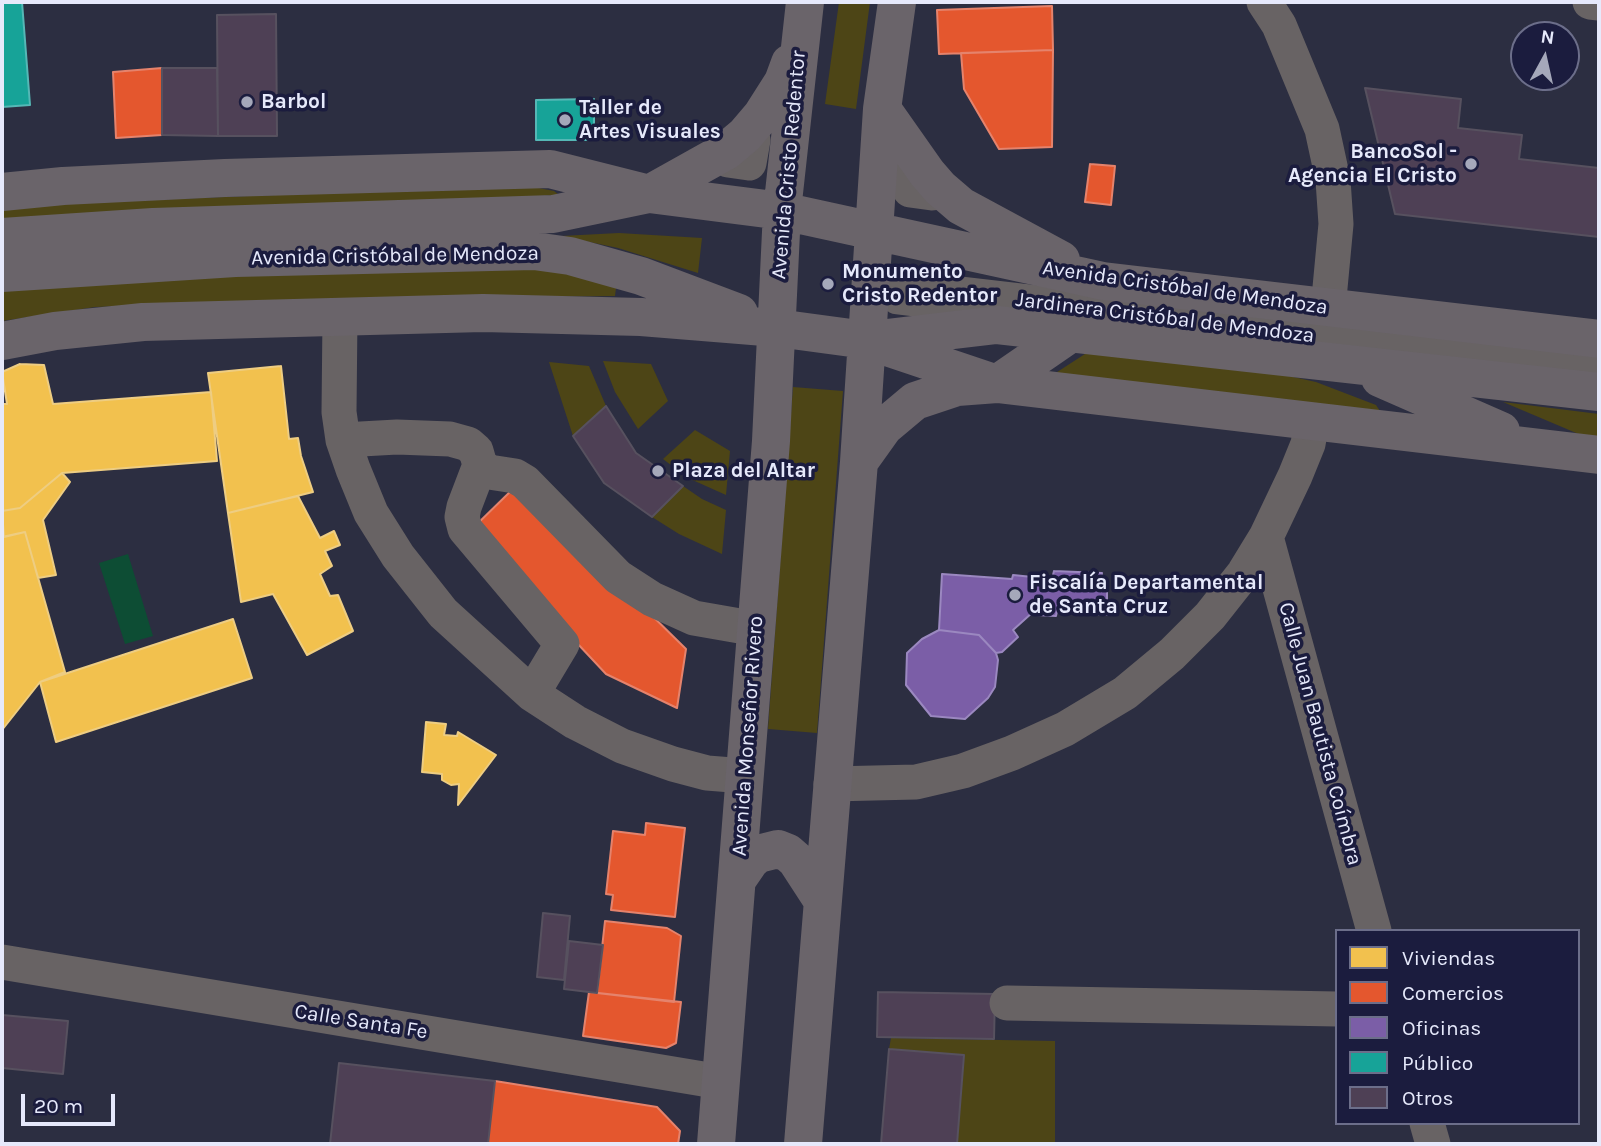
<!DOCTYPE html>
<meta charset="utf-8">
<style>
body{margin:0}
#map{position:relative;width:1601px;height:1146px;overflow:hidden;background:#2c2e41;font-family:Karla,sans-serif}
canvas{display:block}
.frame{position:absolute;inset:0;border:4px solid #e6e9fb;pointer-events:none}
.legend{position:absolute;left:1335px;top:929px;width:245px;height:196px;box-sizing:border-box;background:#1b1c3e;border:2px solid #6c6e8a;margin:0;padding:9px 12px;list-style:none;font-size:21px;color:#e6e9fb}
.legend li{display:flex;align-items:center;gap:14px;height:35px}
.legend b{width:35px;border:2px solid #6c6e8a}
.north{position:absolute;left:1510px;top:21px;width:70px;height:70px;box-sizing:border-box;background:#1b1c3e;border:2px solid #6c6e8a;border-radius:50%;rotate:8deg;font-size:19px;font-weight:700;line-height:28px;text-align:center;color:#e6e9fb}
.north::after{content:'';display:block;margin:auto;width:24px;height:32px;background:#a5a8ba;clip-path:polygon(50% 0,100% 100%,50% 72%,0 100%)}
.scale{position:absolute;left:21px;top:1094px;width:94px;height:32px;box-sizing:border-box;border:4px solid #e6e9fb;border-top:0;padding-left:9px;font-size:21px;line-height:24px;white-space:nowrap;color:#e6e9fb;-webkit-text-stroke:5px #1b1c3e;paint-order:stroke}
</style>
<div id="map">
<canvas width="1601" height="1146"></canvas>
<div class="frame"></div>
<ul class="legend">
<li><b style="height:19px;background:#f2c14e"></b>Viviendas</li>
<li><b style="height:19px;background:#e4572e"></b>Comercios</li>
<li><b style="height:19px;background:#7b5ea7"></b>Oficinas</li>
<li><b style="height:19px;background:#17a398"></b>Público</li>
<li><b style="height:19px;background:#4e4055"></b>Otros</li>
</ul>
<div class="north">N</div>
<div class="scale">20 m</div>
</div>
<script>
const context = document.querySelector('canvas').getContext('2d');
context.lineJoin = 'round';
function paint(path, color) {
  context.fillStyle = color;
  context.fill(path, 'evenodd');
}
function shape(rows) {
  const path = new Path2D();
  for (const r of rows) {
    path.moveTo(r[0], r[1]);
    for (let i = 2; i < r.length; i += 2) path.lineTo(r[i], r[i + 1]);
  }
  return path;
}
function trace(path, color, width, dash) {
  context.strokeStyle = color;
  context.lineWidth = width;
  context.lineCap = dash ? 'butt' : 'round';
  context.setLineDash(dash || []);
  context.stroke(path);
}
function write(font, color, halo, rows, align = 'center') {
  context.font = font + ' Karla,sans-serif';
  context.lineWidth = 7;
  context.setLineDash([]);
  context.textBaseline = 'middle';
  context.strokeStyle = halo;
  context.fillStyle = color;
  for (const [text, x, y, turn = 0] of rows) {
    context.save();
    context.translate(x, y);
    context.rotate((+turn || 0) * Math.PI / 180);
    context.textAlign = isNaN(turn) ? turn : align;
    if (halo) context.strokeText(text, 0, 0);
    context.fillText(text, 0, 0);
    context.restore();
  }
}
paint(shape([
 [839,2,870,2,856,109,825,104],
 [523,185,554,191,559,195,2,222,2,206],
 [619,233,702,238,698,273,618,248,561,236],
 [548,266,616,288,615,296,340,299,176,304,95,307,2,321,2,287,132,278],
 [1088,352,1275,373,1316,382,1376,405,1382,414,1051,376],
 [603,361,651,364,668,401,638,429,615,392],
 [549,362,589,366,606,406,573,436],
 [793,387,843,391,817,733,768,729],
 [1503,402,1599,414,1599,440,1588,438],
 [695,430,730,451,726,495,688,478,663,459],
 [683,486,702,499,726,510,722,554,679,534,652,517],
 [891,1038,1055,1041,1055,1144,957,1144,964,1055,889,1049]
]), '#4d4516');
paint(shape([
 [128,554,153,636,125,644,99,563]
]), '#0d4d34');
const homes = shape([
 [20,364,44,365,53,404,211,392,217,461,62,473,20,508,2,511,2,404,7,404,2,372,20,364],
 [281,366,289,439,298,438,301,456,313,492,228,513,208,373,281,366],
 [62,473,70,482,43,520,56,575,38,578,25,532,4,537,2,511,20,508,62,473],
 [298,496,320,538,334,531,340,545,325,551,332,566,320,574,330,596,338,595,353,631,307,655,273,594,241,602,228,513,298,496],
 [25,532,65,672,40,682,2,730,2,537,25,532],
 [233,619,252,678,56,742,40,682,233,619],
 [426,722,446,724,444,735,457,736,458,732,496,755,458,805,459,784,451,785,442,780,442,774,422,772,426,722]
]);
paint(homes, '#f2c14e');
trace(homes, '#eecd82', 2);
const shops = shape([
 [1052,6,1053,50,939,54,937,10,1052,6],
 [1053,50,1052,147,999,149,964,89,961,53,1053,50],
 [162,68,162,135,116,138,113,72,162,68],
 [1090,164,1115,166,1111,205,1085,202,1090,164],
 [518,484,686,649,677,708,606,674,471,530,518,484],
 [646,823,685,828,675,917,611,910,613,895,606,894,613,831,645,835,646,823],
 [605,921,667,928,681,936,674,1002,597,993,605,921],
 [589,992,681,1002,676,1043,666,1048,583,1036,589,992],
 [495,1081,657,1107,680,1131,678,1144,487,1144,491,1098,495,1081]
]);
paint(shops, '#e4572e');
trace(shops, '#e5836c', 2);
const offices = shape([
 [1054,571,1102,573,1101,581,1107,583,1107,615,1057,611,1056,616,1036,615,1033,612,1013,630,1018,637,1002,652,996,653,979,635,939,630,942,574,1012,579,1013,575,1052,579,1054,571],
 [939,630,979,635,996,653,998,660,995,687,988,698,965,719,931,716,906,685,907,653,922,639,939,630]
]);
paint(offices, '#7b5ea7');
trace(offices, '#9b88c0', 2);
const public = shape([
 [2,2,22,2,30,105,2,107,2,2],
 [594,99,594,140,536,140,536,100,594,99]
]);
paint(public, '#17a398');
trace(public, '#55b8b6', 2);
const building = shape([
 [276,14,277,136,218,136,217,15,276,14],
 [162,68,217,68,218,136,162,135,162,68],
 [1365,88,1461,99,1458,128,1522,135,1519,159,1599,168,1599,237,1395,214,1365,88],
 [606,406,636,453,683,486,652,517,604,483,573,436,606,406],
 [543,913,570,916,564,980,537,977,543,913],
 [569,941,603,945,597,993,564,989,569,941],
 [878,992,995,994,994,1039,877,1037,878,992],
 [2,1015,68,1021,63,1074,2,1068,2,1015],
 [889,1049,964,1055,957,1144,881,1144,889,1049],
 [339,1063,495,1081,488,1144,330,1144,339,1063]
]);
paint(building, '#4e4055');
trace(building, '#57515f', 2);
trace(shape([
 [1264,2,1279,25,1322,129,1333,180,1336,224,1328,309],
 [1590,2,1599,3],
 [753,140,749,163,728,160,741,149,753,140],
 [914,167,921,177,932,193,910,190,914,167],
 [1029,313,898,297,899,287,1599,368],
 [340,316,339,412,343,440,353,469,371,513,398,556,443,613,532,694,575,722,622,746,673,764,707,773,745,776],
 [343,440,397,437,450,439,468,444,476,451,480,465,464,507,462,517,465,529,562,644,532,694],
 [480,465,489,472,515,476,525,482,618,577,652,599,694,618,757,629],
 [1266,537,1374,931],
 [831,784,916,782,963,771,1012,753,1065,729,1125,693,1172,654,1210,616,1244,573,1266,537,1295,476,1308,444,1312,421],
 [2,962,721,1082],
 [1007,1003,1337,1009],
 [1427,1123,1433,1144]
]), '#686364', 35);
trace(shape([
 [882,109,927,173,940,188,961,206,1061,260],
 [2,192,63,186,225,178,550,169,649,194,782,211,1103,281,1599,339],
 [2,237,153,227,553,214,649,194,726,151,745,135,762,115,783,82,790,63],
 [2,273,235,258,534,251,570,256,641,276,739,313],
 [878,339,997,325,1599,392],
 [2,341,55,331,143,322,483,313,641,317,777,328,866,340,997,384,1599,455],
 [1380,378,1501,431],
 [859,462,884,427,915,401,957,387,997,384,1071,333],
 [737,880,750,861,758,854,778,849,788,853,796,860,822,900],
 [716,1144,771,441,782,211,805,2],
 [803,1144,859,462,882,109,897,2]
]), '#6a646a', 38);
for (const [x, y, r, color] of [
 [247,102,7,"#a5a8ba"],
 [565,120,7,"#a5a8ba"],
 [1471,164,7,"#a5a8ba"],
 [828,284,7,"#a5a8ba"],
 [658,471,7,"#a5a8ba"],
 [1015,595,7,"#a5a8ba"]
]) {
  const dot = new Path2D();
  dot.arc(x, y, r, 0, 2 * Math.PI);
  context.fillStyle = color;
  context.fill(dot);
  trace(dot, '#1b1c3e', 2.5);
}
write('bold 21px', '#e6e9fb', '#1b1c3e', [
 ["Barbol",261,102],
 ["Taller de",579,108],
 ["Artes Visuales",579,132],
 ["BancoSol -",1457,152,"right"],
 ["Agencia El Cristo",1457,176,"right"],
 ["Monumento",842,272],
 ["Cristo Redentor",842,296],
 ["Plaza del Altar",672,471],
 ["Fiscalía Departamental",1029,583],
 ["de Santa Cruz",1029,607]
], 'left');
write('21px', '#e6e9fb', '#1b1c3e', [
 ["Avenida Cristo Redentor",789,165,-85],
 ["Avenida Cristóbal de Mendoza",395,256,-1],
 ["Avenida Cristóbal de Mendoza",1185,288,8],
 ["Jardinera Cristóbal de Mendoza",1165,318,7],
 ["Calle Juan Bautista Coímbra",1320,734,75],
 ["Avenida Monseñor Rivero",748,736,-86],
 ["Calle Santa Fe",361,1022,9]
]);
</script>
